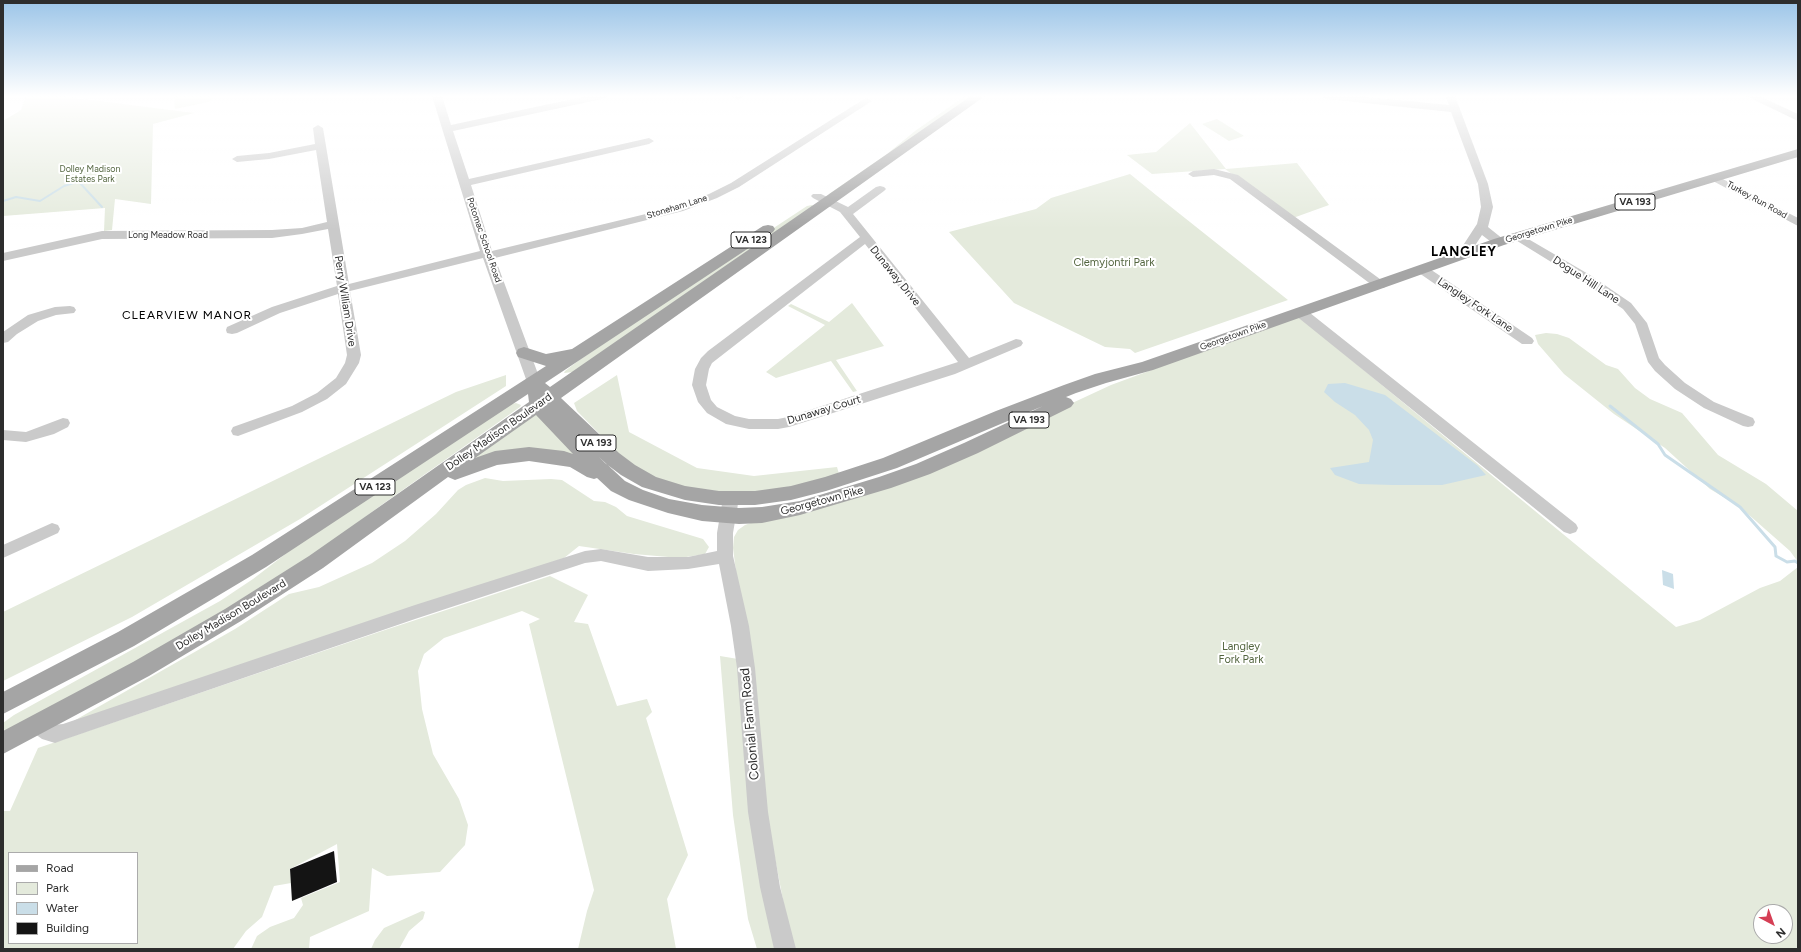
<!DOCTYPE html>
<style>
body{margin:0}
#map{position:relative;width:1801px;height:952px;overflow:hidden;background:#fff;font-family:Figtree,sans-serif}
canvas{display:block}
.frame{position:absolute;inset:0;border:4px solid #2d2d2d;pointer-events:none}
.legend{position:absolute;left:8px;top:852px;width:130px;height:92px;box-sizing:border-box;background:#fff;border:1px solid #ababab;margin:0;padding:5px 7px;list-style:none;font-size:12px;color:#2d2d2d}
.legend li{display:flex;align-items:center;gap:8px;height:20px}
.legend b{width:20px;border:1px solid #ababab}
.north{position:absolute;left:1753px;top:904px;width:40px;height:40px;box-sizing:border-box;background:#fff;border:1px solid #ababab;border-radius:50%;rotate:139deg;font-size:11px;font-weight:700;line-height:16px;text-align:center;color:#2d2d2d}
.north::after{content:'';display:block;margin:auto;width:14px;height:18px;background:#d53f55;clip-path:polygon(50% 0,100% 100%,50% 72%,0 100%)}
</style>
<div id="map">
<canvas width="1801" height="952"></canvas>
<div class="frame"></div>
<ul class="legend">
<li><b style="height:5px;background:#a5a5a5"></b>Road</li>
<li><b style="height:11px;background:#e4eadc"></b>Park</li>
<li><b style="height:11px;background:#cadee8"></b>Water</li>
<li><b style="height:11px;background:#141414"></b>Building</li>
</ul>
<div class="north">N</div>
</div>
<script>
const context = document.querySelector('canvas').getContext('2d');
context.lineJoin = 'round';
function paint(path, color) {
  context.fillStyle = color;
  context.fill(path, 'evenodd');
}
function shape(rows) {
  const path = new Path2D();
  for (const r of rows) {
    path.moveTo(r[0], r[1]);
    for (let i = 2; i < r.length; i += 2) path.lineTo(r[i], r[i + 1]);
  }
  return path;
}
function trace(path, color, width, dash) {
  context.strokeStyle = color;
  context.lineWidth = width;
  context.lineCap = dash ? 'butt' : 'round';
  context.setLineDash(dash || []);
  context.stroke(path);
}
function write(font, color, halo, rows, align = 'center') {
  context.font = font + ' Figtree,sans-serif';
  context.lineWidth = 4;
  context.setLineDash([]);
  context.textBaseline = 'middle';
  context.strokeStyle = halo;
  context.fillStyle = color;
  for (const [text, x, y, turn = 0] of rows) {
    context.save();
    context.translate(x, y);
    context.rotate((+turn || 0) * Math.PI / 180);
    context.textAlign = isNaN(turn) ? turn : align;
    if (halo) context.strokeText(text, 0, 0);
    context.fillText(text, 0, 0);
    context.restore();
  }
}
paint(shape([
 [26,96,60,96,194,113,153,124,151,204,115,199,112,230,104,231,105,208,3,216,3,121,21,110],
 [174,96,211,96,212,101,175,109],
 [965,96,971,96,952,111,830,195,829,194,887,154,915,131],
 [1217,119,1244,136,1229,141,1202,124],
 [1190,123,1226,169,1297,163,1329,205,1293,218,1225,169,1152,174,1127,155,1156,152],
 [1130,174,1156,195,1288,300,1135,353,1130,349,1105,347,1014,303,949,232,1036,209,1051,198],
 [812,205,813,206,573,372,564,373,565,371,578,361,716,266,807,206],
 [852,303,884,346,836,360,857,391,853,392,831,361,776,378,766,372,825,325,788,306,791,304,829,322],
 [1298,316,1676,627,1700,620,1760,588,1780,581,1798,567,1798,949,795,949,789,931,768,822,733,548,734,537,738,530,745,525,1012,431,1111,385],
 [1761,912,1785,912,1785,936,1761,936],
 [1546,333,1557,334,1569,338,1606,365,1618,369,1635,388,1650,399,1682,413,1718,455,1766,484,1798,511,1798,562,1790,551,1740,507,1710,489,1665,448,1614,414,1564,374,1538,344,1535,335],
 [506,375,506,386,300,519,132,617,3,681,3,612,456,392],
 [617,375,629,432,697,468,754,476,837,467,839,474,830,479,745,495,672,485,644,473,622,457,577,411,574,403],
 [516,403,521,405,520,407,380,506,314,555,179,639,5,731,4,729,3,723,14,715,220,601,253,579,318,529,511,404],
 [537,410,589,465,572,456,470,460],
 [485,478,503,481,551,479,562,480,594,501,605,502,616,507,627,516,703,539,709,547,705,554,680,558,634,554,579,546,564,558,56,731,235,629,289,594,319,587,372,563,405,541,436,514,458,490,466,485],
 [550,576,588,595,574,622,588,624,617,706,647,699,652,712,646,718,688,855,667,899,676,949,578,949,587,911,594,890,529,624,540,619,522,611,444,638,424,654,418,671,422,709,433,754,459,799,468,825,465,845,440,872,387,876,372,868,369,911,310,937,309,949,251,949,257,936,270,927,294,918,303,905,301,898,340,882,337,844,290,869,291,883,274,886,262,917,246,931,233,949,3,949,3,811,10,811,38,748,385,630],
 [9,853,137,853,137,943,9,943],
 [720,656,738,659,778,949,757,949,748,919,733,815],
 [422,911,425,912,423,919,409,931,399,949,371,949,375,940,384,928]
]), '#e4eadc');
paint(shape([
 [1345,383,1385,395,1478,466,1486,475,1442,485,1393,485,1359,484,1335,475,1330,468,1369,462,1373,440,1369,430,1355,415,1335,402,1324,392,1328,384],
 [1662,570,1673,574,1674,589,1663,585]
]), '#cadee8');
trace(shape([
 [3,201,16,197,40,201,64,186,77,182,80,183,102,207]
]), '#cadee8', 2);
trace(shape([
 [1610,406,1658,444,1665,455,1740,507,1775,547,1776,556,1787,562,1795,561,1798,563]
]), '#cadee8', 3);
paint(shape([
 [334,851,337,882,292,901,290,869]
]), '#141414');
paint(shape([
 [432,96,442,96,451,125,587,96,607,96,602,99,453,131,469,179,649,138,654,141,649,144,471,185,492,251,675,207,709,194,731,183,864,99,867,98,872,101,739,187,717,198,683,211,495,258,541,382,539,385,534,387,529,385,527,382,483,258,350,291,361,355,359,363,346,384,327,399,302,412,238,436,233,435,231,431,233,427,292,406,317,393,336,378,345,363,347,355,338,294,280,313,237,333,232,334,227,333,226,330,227,327,272,307,337,286,328,229,302,234,272,238,102,239,3,261,3,253,102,231,272,230,302,228,327,222,316,150,269,159,237,162,232,159,237,156,269,153,315,144,313,128,318,125,323,128,349,284,480,251,432,96],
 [732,96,742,96,743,97,738,100,732,96],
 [1321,96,1357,96,1449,105,1445,96,1455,96,1488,184,1493,207,1488,227,1503,239,1505,242,1503,245,1495,245,1482,235,1474,247,1478,252,1476,255,1468,255,1462,247,1477,224,1481,207,1478,184,1451,112,1326,99,1321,96],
 [1746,96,1759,96,1798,114,1798,121,1746,96],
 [1214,169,1238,175,1384,282,1386,285,1384,288,1376,288,1230,179,1214,175,1193,177,1188,174,1193,171,1214,169],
 [1715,175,1798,218,1798,226,1711,180,1710,178,1715,175],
 [880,186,884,187,886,189,884,191,853,214,969,358,1016,339,1021,340,1023,343,1021,346,955,374,789,427,778,429,749,429,726,424,707,413,698,402,692,385,695,369,701,358,708,351,860,237,840,212,813,198,811,196,813,194,821,194,848,207,876,187,880,186],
 [865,244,958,362,788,417,778,419,749,419,735,416,717,407,711,400,706,385,709,369,712,363,865,244],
 [1518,233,1590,275,1631,303,1647,323,1659,358,1665,365,1685,383,1714,402,1753,418,1755,422,1753,426,1748,427,1743,426,1704,408,1675,389,1655,371,1648,362,1635,324,1623,309,1582,281,1514,239,1512,237,1514,235,1518,233],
 [1423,266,1427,267,1532,338,1534,341,1532,344,1522,344,1419,273,1417,270,1419,267,1423,266],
 [70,306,74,307,76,310,74,313,56,315,38,321,17,334,8,342,3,343,3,332,28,315,55,307,70,306],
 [1300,308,1305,309,1576,524,1578,528,1576,532,1570,534,1564,532,1295,315,1294,312,1295,309,1300,308],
 [63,418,68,419,70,423,68,427,54,434,26,442,3,440,3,430,26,432,63,418],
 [731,492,736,494,739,498,733,533,733,556,749,626,755,668,768,812,780,887,796,949,774,949,760,887,748,812,737,668,731,626,719,564,688,569,648,571,601,561,585,563,415,619,63,740,55,743,42,739,31,731,29,725,31,719,38,717,53,725,63,724,415,605,585,551,601,549,648,557,688,557,717,551,717,533,723,498,726,494,731,492],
 [52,523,58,525,60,529,58,533,3,558,3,545,52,523]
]), '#cacaca');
paint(shape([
 [971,96,985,96,561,398,619,453,635,465,656,477,685,486,719,491,755,491,791,486,825,477,883,458,996,411,1064,385,1095,374,1142,362,1494,239,1798,149,1798,157,1504,245,1153,370,1106,383,1076,393,1066,397,1071,399,1074,403,1071,407,978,453,930,474,891,488,800,515,762,523,739,524,702,521,668,513,629,500,611,491,597,478,594,479,587,477,570,467,529,461,497,465,455,480,448,477,323,568,241,621,149,676,3,754,3,731,133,662,225,609,309,556,529,402,528,394,266,567,134,646,3,714,3,692,118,632,252,555,546,366,518,357,516,353,518,349,524,347,546,354,572,349,763,226,768,225,773,226,775,229,773,232,545,383,550,387,971,96],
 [548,406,605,463,621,475,642,487,685,500,719,505,755,505,791,500,826,491,897,468,1043,406,964,443,916,464,879,477,800,501,762,507,739,508,702,505,669,499,643,490,625,481,599,457,548,406],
 [536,415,573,454,564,451,529,447,495,451,475,458,536,415]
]), '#a5a5a5');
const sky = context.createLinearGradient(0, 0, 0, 229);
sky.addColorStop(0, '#9cc5e8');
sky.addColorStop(0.42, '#fff');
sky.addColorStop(1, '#ffffff00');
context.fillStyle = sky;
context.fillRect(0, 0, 1801, 229);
write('9px', '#53653f', '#fff', [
 ["Dolley Madison",90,169],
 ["Estates Park",90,179]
]);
write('9px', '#2d2d2d', '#fff', [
 ["Turkey Run Road",1757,200,29],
 ["Stoneham Lane",677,207,-17],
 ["Georgetown Pike",1539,230,-17],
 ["Long Meadow Road",168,235],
 ["Potomac School Road",484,240,71],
 ["Georgetown Pike",1233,336,-20]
]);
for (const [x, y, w] of [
 [1635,202,40],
 [751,240,40],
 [1029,420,40],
 [596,443,40],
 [375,487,40]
]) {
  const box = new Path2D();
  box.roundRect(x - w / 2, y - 8, w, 16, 3);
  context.fillStyle = '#fff';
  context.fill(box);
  trace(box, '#2d2d2d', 1);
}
write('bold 10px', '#2d2d2d', null, [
 ["VA 193",1635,202],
 ["VA 123",751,240],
 ["VA 193",1029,420],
 ["VA 193",596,443],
 ["VA 123",375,487]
]);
write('11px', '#53653f', '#fff', [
 ["Clemyjontri Park",1114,263],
 ["Langley",1241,647],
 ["Fork Park",1241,660]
]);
write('11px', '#2d2d2d', '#fff', [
 ["Dunaway Drive",895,276,51],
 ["Dogue Hill Lane",1586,280,33],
 ["Perry William Drive",345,301,81],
 ["Langley Fork Lane",1475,305,34],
 ["Dunaway Court",824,410,-17],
 ["Dolley Madison Boulevard",499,432,-35],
 ["Georgetown Pike",822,501,-15],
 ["Dolley Madison Boulevard",231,615,-31]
]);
context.letterSpacing = '1px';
write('12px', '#000', '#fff', [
 ["CLEARVIEW MANOR",187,315]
]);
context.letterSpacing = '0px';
context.letterSpacing = '1px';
write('bold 13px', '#000', '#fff', [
 ["LANGLEY",1464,252]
]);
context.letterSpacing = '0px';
write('13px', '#2d2d2d', '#fff', [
 ["Colonial Farm Road",750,724,-95]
]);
</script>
